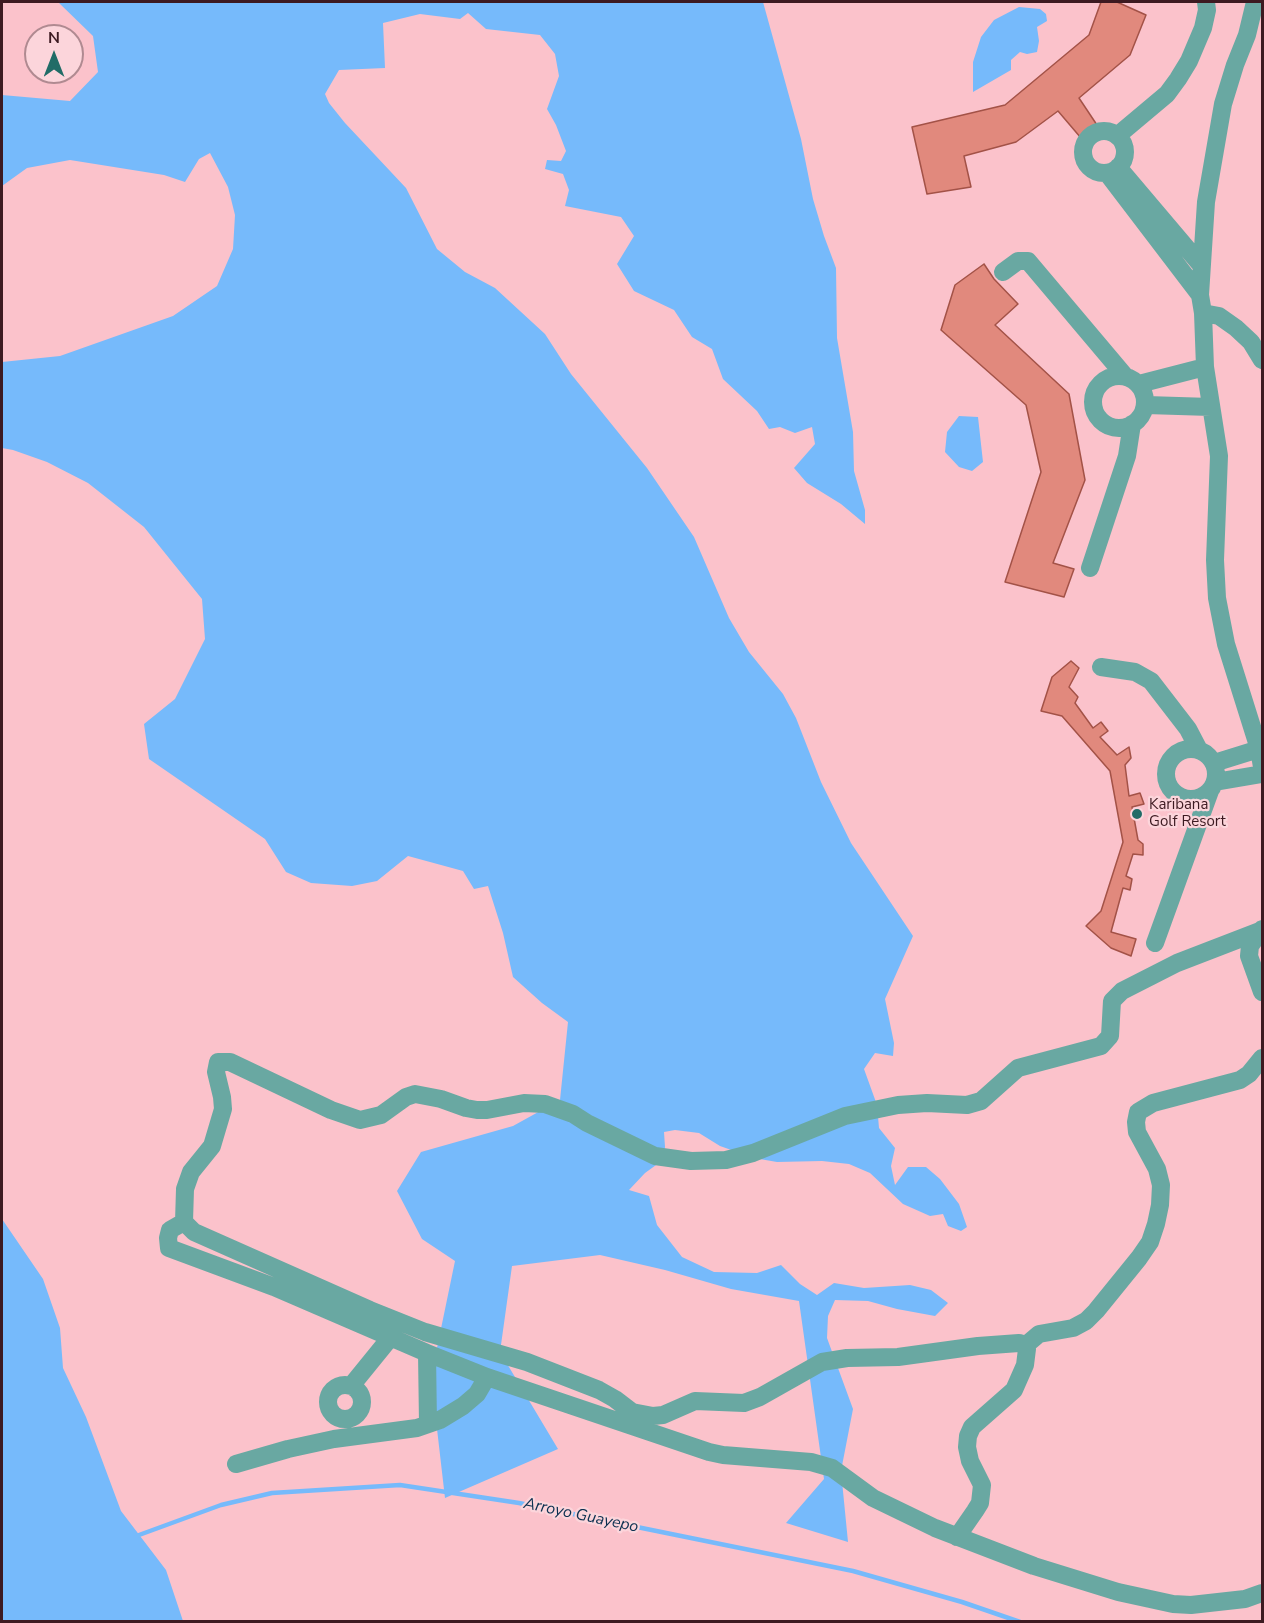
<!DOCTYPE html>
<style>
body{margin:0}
#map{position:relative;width:1264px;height:1623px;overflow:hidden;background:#fbc2cb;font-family:"Nunito Sans",sans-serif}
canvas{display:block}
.frame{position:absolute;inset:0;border:3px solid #3d1a21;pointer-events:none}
.north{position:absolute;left:24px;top:24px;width:60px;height:60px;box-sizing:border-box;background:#fcd5db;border:2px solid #b08a91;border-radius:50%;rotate:0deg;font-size:16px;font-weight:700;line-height:24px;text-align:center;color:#3d1a21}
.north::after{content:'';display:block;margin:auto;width:21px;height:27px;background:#216c67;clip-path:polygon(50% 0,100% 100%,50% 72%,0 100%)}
</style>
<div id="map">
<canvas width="1264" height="1623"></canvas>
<div class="frame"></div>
<div class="north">N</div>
</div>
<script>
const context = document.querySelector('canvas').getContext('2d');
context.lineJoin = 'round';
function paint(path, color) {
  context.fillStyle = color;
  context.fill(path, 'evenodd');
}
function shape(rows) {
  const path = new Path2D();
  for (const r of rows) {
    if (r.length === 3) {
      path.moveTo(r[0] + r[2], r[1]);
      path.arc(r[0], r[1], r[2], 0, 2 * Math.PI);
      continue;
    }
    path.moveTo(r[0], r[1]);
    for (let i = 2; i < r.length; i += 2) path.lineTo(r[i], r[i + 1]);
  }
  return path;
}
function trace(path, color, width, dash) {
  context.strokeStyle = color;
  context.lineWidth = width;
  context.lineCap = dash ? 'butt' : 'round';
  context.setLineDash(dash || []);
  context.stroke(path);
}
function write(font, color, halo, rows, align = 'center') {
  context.font = font + ' "Nunito Sans",sans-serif';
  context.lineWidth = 4.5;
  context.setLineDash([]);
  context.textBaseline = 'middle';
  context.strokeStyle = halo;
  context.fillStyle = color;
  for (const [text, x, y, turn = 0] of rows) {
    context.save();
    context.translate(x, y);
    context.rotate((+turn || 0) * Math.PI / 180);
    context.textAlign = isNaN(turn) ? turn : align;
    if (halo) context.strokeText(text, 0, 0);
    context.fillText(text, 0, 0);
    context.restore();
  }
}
paint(shape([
 [58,2,763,2,801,139,813,199,824,236,836,268,837,338,853,432,854,471,865,510,865,524,841,504,807,483,794,468,815,444,812,427,795,433,780,427,769,429,757,411,723,379,712,349,692,337,674,310,634,291,617,264,634,236,621,217,565,206,569,190,563,174,545,169,547,160,561,161,566,151,556,125,547,109,559,76,555,54,540,35,486,29,468,13,460,19,420,14,383,23,385,68,339,70,325,94,329,103,345,123,406,188,437,249,465,272,495,288,545,334,571,374,647,468,694,537,729,618,749,652,783,694,796,718,821,782,851,843,913,936,885,999,894,1043,893,1056,875,1053,864,1069,877,1105,879,1128,895,1148,891,1166,895,1185,908,1167,926,1167,940,1179,959,1204,967,1227,961,1231,948,1226,943,1214,930,1216,903,1204,870,1173,849,1164,822,1161,777,1162,754,1158,720,1146,699,1133,675,1130,664,1132,665,1147,663,1160,645,1173,629,1190,649,1196,657,1225,682,1257,714,1272,757,1273,781,1265,800,1284,817,1295,834,1283,864,1288,910,1285,931,1290,948,1303,935,1316,897,1309,868,1301,835,1300,828,1316,827,1338,853,1409,841,1471,848,1542,786,1523,824,1479,799,1301,731,1289,665,1270,600,1255,512,1266,500,1352,558,1449,445,1498,431,1377,455,1261,422,1239,397,1191,421,1152,513,1126,560,1100,568,1022,542,1003,513,977,503,933,488,886,474,889,463,871,408,856,377,881,352,886,311,883,286,872,265,839,149,759,144,724,175,699,205,639,202,599,144,527,88,483,47,462,13,450,2,448,2,362,60,356,173,316,217,286,233,249,235,215,228,187,210,153,199,159,185,182,164,175,70,160,27,168,2,186,2,95,70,101,98,72,93,36],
 [1019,7,1040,9,1046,14,1047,21,1037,27,1039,41,1037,52,1027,54,1020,52,1011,60,1011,70,973,92,973,62,981,37,994,20],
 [959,416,978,417,983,462,972,471,959,467,945,452,947,432],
 [2,1219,43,1279,60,1328,63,1368,86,1417,121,1511,166,1570,183,1621,2,1621]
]), '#76bafb');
trace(shape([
 [139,1535,221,1505,272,1493,400,1485,519,1503,853,1571,962,1602,1020,1622]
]), '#76bafb', 4.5);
const building = shape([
 [1101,2,1117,2,1146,15,1130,55,1079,98,1097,125,1081,138,1058,111,1016,142,964,156,971,187,927,194,912,127,1005,105,1089,35,1101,2],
 [984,264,994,279,1018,304,995,325,1069,394,1085,480,1053,563,1074,569,1064,597,1005,582,1041,472,1026,405,941,330,955,285,984,264],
 [1071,661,1079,668,1069,687,1078,697,1075,703,1093,728,1101,722,1108,731,1100,737,1117,755,1129,747,1131,758,1125,765,1129,796,1140,793,1144,804,1132,807,1138,840,1143,844,1143,855,1133,854,1126,876,1132,879,1130,890,1123,888,1111,932,1136,939,1131,956,1111,948,1086,926,1101,911,1123,842,1110,771,1062,716,1041,711,1052,677,1071,661]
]);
paint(building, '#e1897d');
trace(building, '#a35247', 1.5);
trace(shape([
 [1255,2,1247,35,1235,65,1223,104,1206,202,1200,295,1203,313,1205,367,1219,456,1215,560,1217,598,1226,644,1259,749,1262,767],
 [1104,152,21],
 [1117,136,1167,94,1178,79,1189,61,1203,28,1207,10,1206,2],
 [1118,167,1201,265],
 [1107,173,1200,295],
 [1003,272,1018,261,1028,261,1125,376],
 [1203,313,1219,316,1236,328,1251,342,1262,360],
 [1119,402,26],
 [1139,384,1205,367],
 [1146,405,1211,407],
 [1090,568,1127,456,1132,424],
 [1101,667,1135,672,1151,681,1188,729,1199,750],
 [1191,774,25],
 [1214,763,1259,749],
 [1215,782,1262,774],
 [1262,929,1250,946,1249,956,1262,992],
 [1260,931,1177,963,1122,991,1112,1001,1110,1036,1101,1046,1018,1068,981,1101,967,1105,927,1103,898,1105,845,1116,753,1153,726,1160,691,1161,655,1156,587,1123,573,1114,545,1104,524,1103,487,1110,477,1110,466,1108,441,1099,415,1094,406,1097,381,1115,360,1120,331,1110,230,1062,218,1062,216,1072,222,1097,223,1109,212,1146,191,1172,185,1189,184,1222,194,1232,370,1310,425,1332,527,1362,599,1390,615,1399,632,1412,653,1416,663,1415,695,1401,744,1403,760,1397,822,1362,847,1358,898,1357,978,1346,1019,1343,1026,1345,1039,1334,1073,1328,1086,1321,1096,1311,1139,1258,1150,1242,1156,1224,1160,1205,1161,1185,1157,1169,1137,1132,1136,1122,1138,1112,1153,1103,1240,1080,1249,1074,1262,1058],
 [1155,943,1210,791],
 [184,1222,170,1230,168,1238,169,1248,274,1287,427,1353,487,1377,709,1452,723,1455,811,1462,832,1468,873,1498,935,1528,1034,1566,1118,1592,1173,1604,1191,1605,1245,1599,1262,1593],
 [427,1353,428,1424],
 [345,1402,17],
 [351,1386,390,1338],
 [236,1464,288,1449,334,1439,417,1428,440,1420,463,1406,477,1394,487,1377],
 [957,1537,975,1511,980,1503,982,1485,970,1461,967,1447,968,1436,972,1427,1014,1390,1025,1365,1027,1349,1026,1345]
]), '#69a8a2', 18);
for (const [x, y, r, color] of [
 [1137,814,6,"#216c67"]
]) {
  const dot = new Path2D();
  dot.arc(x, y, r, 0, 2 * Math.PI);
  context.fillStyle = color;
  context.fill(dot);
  trace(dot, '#fcd5db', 2);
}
write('15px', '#3d1a21', '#fcd5db', [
 ["Karibana",1149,805],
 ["Golf Resort",1149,822]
], 'left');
write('italic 16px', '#0c3050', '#fcd5db', [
 ["Arroyo Guayepo",581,1516,12]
]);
</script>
